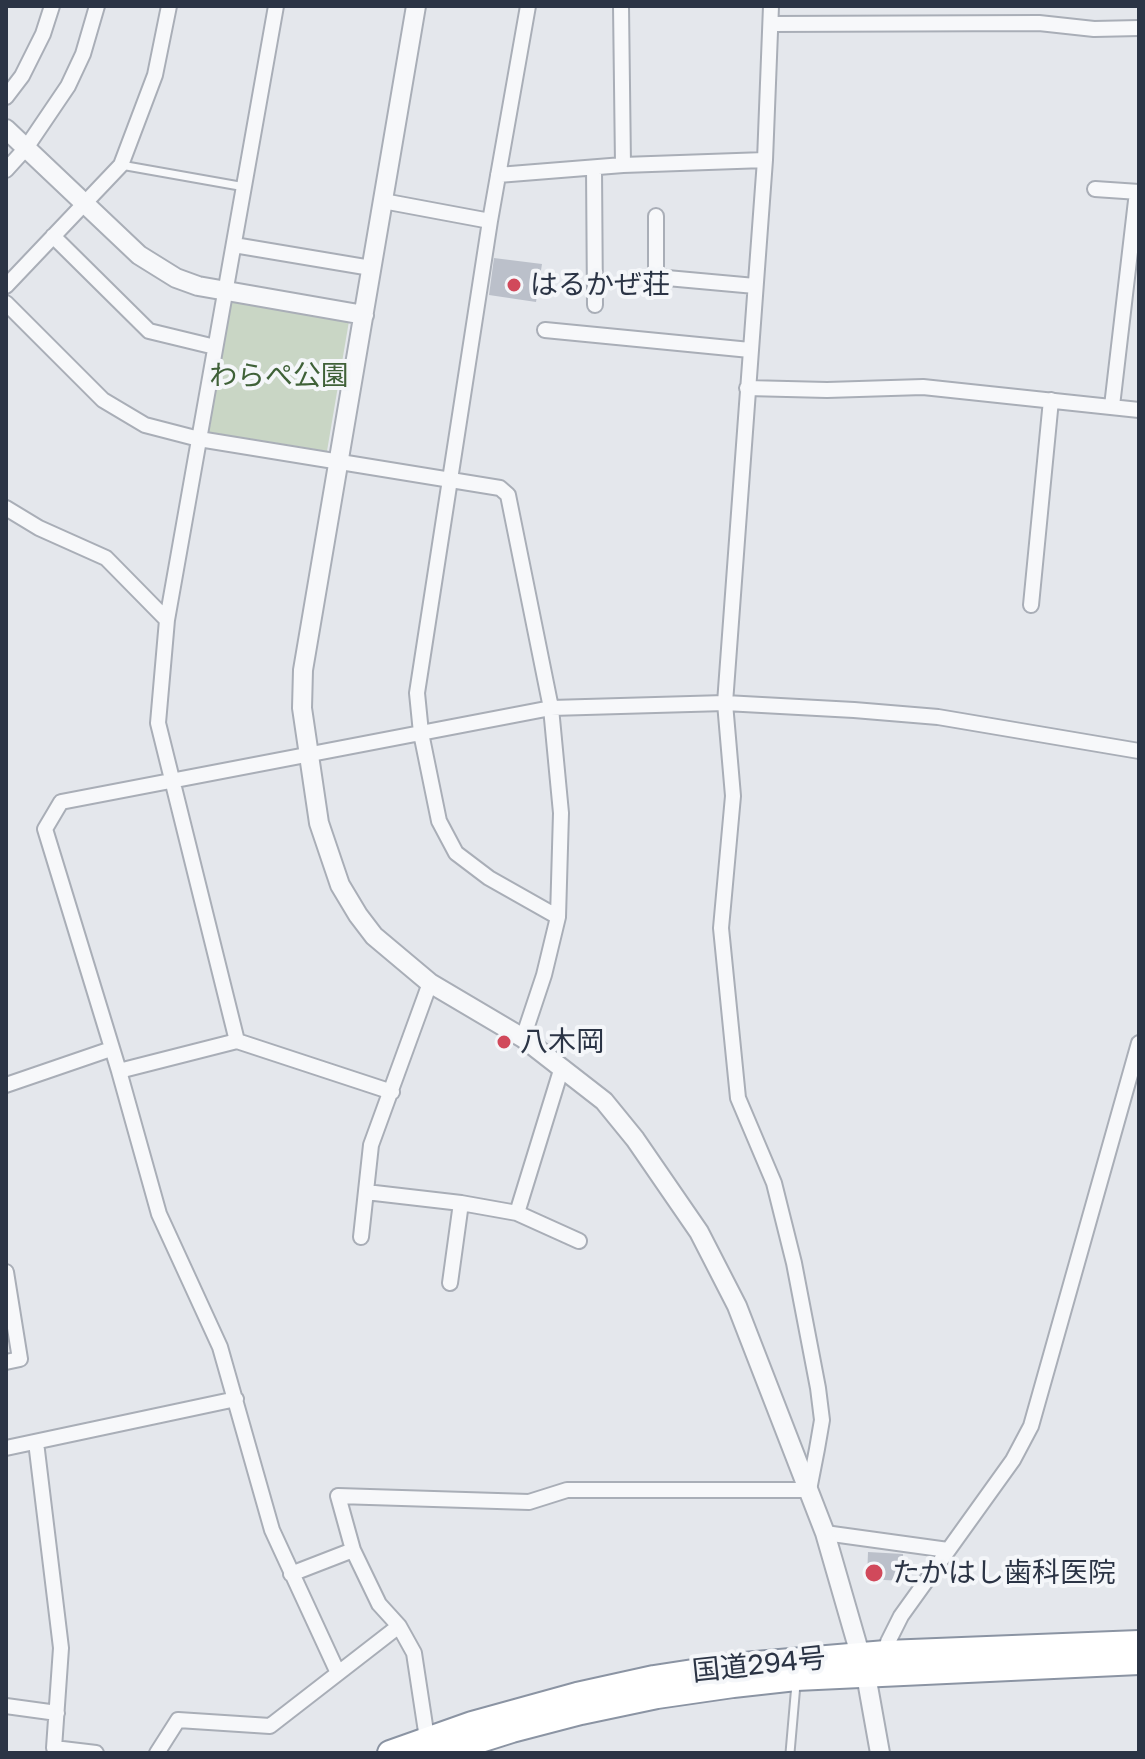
<!DOCTYPE html>
<meta charset="utf-8">
<style>
body{margin:0}
#map{position:relative;width:1145px;height:1759px;overflow:hidden;background:#e4e7ec;font-family:"Golos Text",sans-serif}
canvas{display:block}
.frame{position:absolute;inset:0;border:8px solid #2b3445;pointer-events:none}
</style>
<div id="map">
<canvas width="1145" height="1759"></canvas>
<div class="frame"></div>
</div>
<script>
const context = document.querySelector('canvas').getContext('2d');
context.lineJoin = 'round';
function paint(path, color) {
  context.fillStyle = color;
  context.fill(path, 'evenodd');
}
function shape(rows) {
  const path = new Path2D();
  for (const r of rows) {
    path.moveTo(r[0], r[1]);
    for (let i = 2; i < r.length; i += 2) path.lineTo(r[i], r[i + 1]);
  }
  return path;
}
function trace(path, color, width, dash) {
  context.strokeStyle = color;
  context.lineWidth = width;
  context.lineCap = dash ? 'butt' : 'round';
  context.setLineDash(dash || []);
  context.stroke(path);
}
function write(font, color, halo, rows, align = 'center') {
  context.font = font + ' "Golos Text","Noto Sans JP",sans-serif';
  context.lineWidth = 8;
  context.setLineDash([]);
  context.textBaseline = 'middle';
  context.strokeStyle = halo;
  context.fillStyle = color;
  for (const [text, x, y, turn = 0] of rows) {
    context.save();
    context.translate(x, y);
    context.rotate((+turn || 0) * Math.PI / 180);
    context.textAlign = isNaN(turn) ? turn : align;
    if (halo) context.strokeText(text, 0, 0);
    context.fillText(text, 0, 0);
    context.restore();
  }
}
paint(shape([
 [230,302,349,321,327,451,209,432]
]), '#c9d6c5');
paint(shape([
 [494,258,542,264,536,302,489,295],
 [868,1552,903,1554,902,1581,867,1579]
]), '#bbc0ca');
const service = shape([
 [121,165,245,187],
 [790,1753,796,1684]
]);
const minor = shape([
 [528,6,490,221,417,693,421,733,439,821,456,853,489,878,558,917],
 [621,6,623,165],
 [771,24,1039,23,1094,29,1139,28],
 [6,97,22,76,43,34,52,6],
 [594,168,595,305],
 [6,170,26,148,68,86,83,54,97,6],
 [498,175,623,165,765,160],
 [1095,189,1139,192],
 [383,201,490,221],
 [656,216,656,277,755,286],
 [53,236,149,331,215,347],
 [234,245,371,268],
 [6,286,121,165,155,75,169,6],
 [6,303,103,400,145,425,199,439,500,488,508,495,551,708,561,813,558,917,544,975,523,1038],
 [545,330,750,350],
 [747,388,827,390,923,387,1139,410],
 [1112,406,1137,192],
 [6,508,39,528,106,558,167,620],
 [1031,605,1051,400],
 [237,1041,158,723,167,620,276,6],
 [119,1071,237,1041,392,1092],
 [6,1085,111,1049],
 [366,1192,461,1203,517,1213,562,1067],
 [517,1213,579,1241],
 [361,1237,371,1145,430,983],
 [6,1272,20,1359,6,1362],
 [450,1283,461,1203],
 [36,1442,61,1648,54,1748,96,1753],
 [6,1448,236,1399],
 [825,1533,948,1550],
 [291,1574,353,1550],
 [886,1653,888,1642,901,1616,1013,1460,1031,1426,1139,1043],
 [338,1673,272,1530,220,1347,159,1214,119,1071,45,829,61,802,551,708,725,703,854,710,938,717,1139,751],
 [6,1706,57,1713],
 [428,1745,414,1653,399,1626,379,1604,353,1550,338,1496,529,1502,567,1490,809,1490,817,1449,822,1420,818,1388,794,1263,774,1183,738,1098,721,928,733,796,725,703,765,160,771,6],
 [157,1753,178,1720,270,1726,399,1626]
]);
const tertiary = shape([
 [416,6,303,670,302,708,319,823,340,885,358,915,374,936,430,983,523,1038,604,1101,635,1139,699,1232,737,1306,825,1533,866,1675,880,1753],
 [6,129,139,255,176,278,198,286,364,315]
]);
const trunk = shape([
 [390,1753,472,1724,577,1695,654,1678,732,1666,886,1653,1139,1643],
 [439,1753,512,1730,581,1712,657,1696,733,1685,796,1678,1139,1662]
]);
trace(service, '#a9aeb7', 11);
trace(minor, '#a9aeb7', 18);
trace(tertiary, '#a9aeb7', 22);
trace(trunk, '#8b94a3', 28);
trace(service, '#f7f8fa', 7);
trace(minor, '#f7f8fa', 14);
trace(tertiary, '#f7f8fa', 18);
trace(trunk, '#fff', 24);
for (const [x, y, r, color] of [
 [514,285,8,"#d1495b"],
 [504,1042,8,"#d1495b"],
 [874,1573,10,"#d1495b"]
]) {
  const dot = new Path2D();
  dot.arc(x, y, r, 0, 2 * Math.PI);
  context.fillStyle = color;
  context.fill(dot);
  trace(dot, '#f4f6f9', 3);
}
write('28px', '#2b3445', '#f4f6f9', [
 ["はるかぜ荘",530,285],
 ["八木岡",520,1042],
 ["たかはし歯科医院",892,1573]
], 'left');
write('28px', '#3f6138', '#f4f6f9', [
 ["わらぺ公園",279,376]
]);
write('28px', '#2b3445', '#f4f6f9', [
 ["国道294号",759,1665,-6]
]);
</script>
